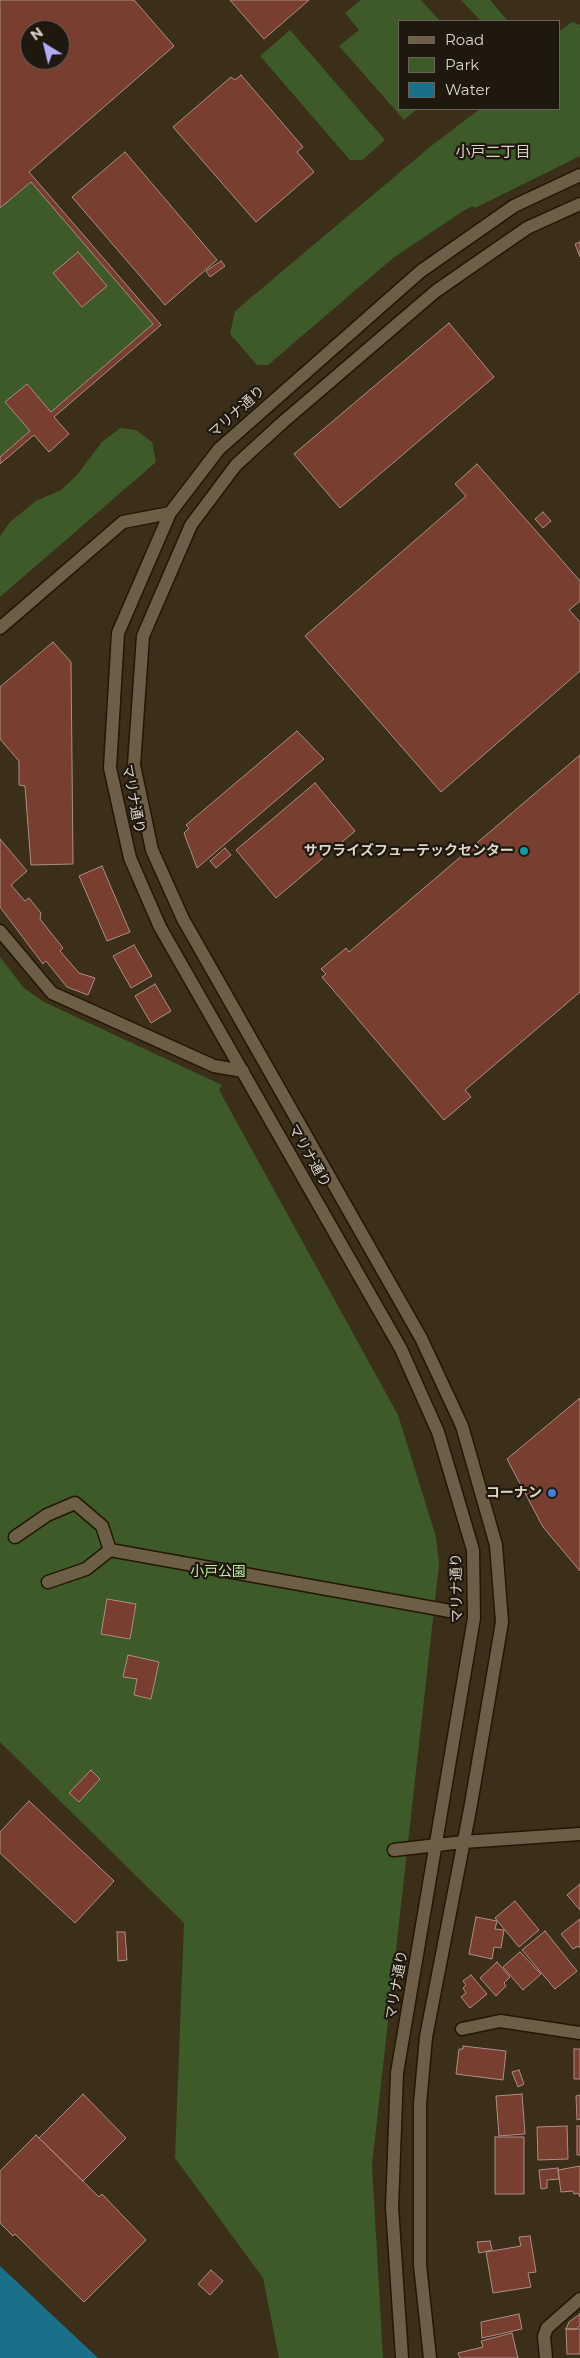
<!DOCTYPE html>
<meta charset="utf-8">
<style>
body{margin:0}
#map{position:relative;width:580px;height:2358px;overflow:hidden;background:#3b2f19;font-family:Montserrat,sans-serif}
canvas{display:block}
.legend{position:absolute;left:398px;top:20px;width:162px;height:90px;box-sizing:border-box;background:#1e180f;border:1px solid #6a6359;margin:0;padding:6px 9px;list-style:none;font-size:15px;color:#dcd4c7}
.legend li{display:flex;align-items:center;gap:10px;height:25px}
.legend b{width:25px;border:1px solid #6a6359}
.north{position:absolute;left:20px;top:20px;width:50px;height:50px;box-sizing:border-box;background:#1e180f;border:1px solid #6a6359;border-radius:50%;rotate:324deg;font-size:14px;font-weight:700;line-height:20px;text-align:center;color:#dcd4c7}
.north::after{content:'';display:block;margin:auto;width:18px;height:22px;background:#b3adf9;clip-path:polygon(50% 0,100% 100%,50% 72%,0 100%)}
</style>
<div id="map">
<canvas width="580" height="2358"></canvas>
<ul class="legend">
<li><b style="height:6px;background:#6d5f47"></b>Road</li>
<li><b style="height:14px;background:#3d5a28"></b>Park</li>
<li><b style="height:14px;background:#1a7088"></b>Water</li>
</ul>
<div class="north">N</div>
</div>
<script>
const context = document.querySelector('canvas').getContext('2d');
context.lineJoin = 'round';
function paint(path, color) {
  context.fillStyle = color;
  context.fill(path, 'evenodd');
}
function shape(rows) {
  const path = new Path2D();
  for (const r of rows) {
    path.moveTo(r[0], r[1]);
    for (let i = 2; i < r.length; i += 2) path.lineTo(r[i], r[i + 1]);
  }
  return path;
}
function trace(path, color, width, dash) {
  context.strokeStyle = color;
  context.lineWidth = width;
  context.lineCap = dash ? 'butt' : 'round';
  context.setLineDash(dash || []);
  context.stroke(path);
}
function write(font, color, halo, rows, align = 'center') {
  context.font = font + ' Montserrat,"Noto Sans JP",sans-serif';
  context.lineWidth = 4.5;
  context.setLineDash([]);
  context.textBaseline = 'middle';
  context.strokeStyle = halo;
  context.fillStyle = color;
  for (const [text, x, y, turn = 0] of rows) {
    context.save();
    context.translate(x, y);
    context.rotate((+turn || 0) * Math.PI / 180);
    context.textAlign = isNaN(turn) ? turn : align;
    if (halo) context.strokeText(text, 0, 0);
    context.fillText(text, 0, 0);
    context.restore();
  }
}
paint(shape([
 [361,0,421,0,440,21,399,21,399,109,417,109,404,120,339,46,359,30,345,13],
 [461,0,490,0,507,20,481,21],
 [572,22,580,25,580,156,475,208,473,206,463,211,393,258,268,365,257,365,230,334,235,311,431,146,480,109,559,109,559,32],
 [290,30,385,140,362,160,350,160,260,56],
 [31,182,153,324,51,412,27,384,6,403,30,431,0,457,0,208],
 [120,428,136,430,152,442,156,462,0,597,0,536,10,522,36,501,61,490,76,476,102,442],
 [0,957,24,988,44,1002,222,1085,219,1090,398,1415,436,1537,439,1565,372,2165,383,2358,279,2358,263,2278,175,2158,184,1923,0,1742]
]), '#3d5a28');
paint(shape([
 [0,2266,32,2296,98,2358,0,2358]
]), '#1a7088');
const building = shape([
 [0,0,134,0,174,46,29,172,161,325,54,417,69,434,49,452,34,435,0,464,0,457,30,431,5,402,27,384,51,412,153,324,31,182,0,208,0,0],
 [30,30,60,30,60,60,30,60,30,30],
 [230,0,309,0,264,39,230,0],
 [241,75,303,147,297,152,314,172,256,222,173,127,231,77,235,80,241,75],
 [125,152,217,260,165,305,72,197,125,152],
 [580,242,580,257,575,244,580,242],
 [78,252,107,286,82,307,53,273,78,252],
 [221,261,225,266,210,277,206,271,221,261],
 [449,323,494,377,340,508,294,454,449,323],
 [477,464,580,581,580,601,569,610,580,622,580,671,441,792,305,636,466,496,455,484,477,464],
 [543,512,551,521,543,528,535,519,543,512],
 [53,642,71,662,73,864,31,865,25,786,19,785,19,761,0,739,0,687,53,642],
 [297,731,324,759,197,868,184,833,189,828,186,825,297,731],
 [580,755,580,992,465,1090,471,1097,444,1120,322,977,326,974,321,969,346,948,349,952,580,755],
 [315,783,355,831,276,898,236,850,315,783],
 [0,839,27,871,11,885,25,901,29,898,41,913,40,919,63,948,60,951,79,973,95,978,88,995,67,987,46,961,43,964,0,907,0,839],
 [225,848,231,855,216,868,210,861,225,848],
 [102,866,130,932,107,941,79,876,102,866],
 [134,945,152,976,131,988,113,956,134,945],
 [155,984,171,1011,151,1023,135,996,155,984],
 [580,1398,580,1571,543,1527,507,1459,580,1398],
 [107,1599,136,1604,130,1639,101,1634,107,1599],
 [128,1655,159,1662,151,1699,134,1695,137,1679,123,1677,128,1655],
 [91,1770,100,1779,79,1802,69,1793,91,1770],
 [29,1801,114,1881,75,1923,0,1853,0,1832,29,1801],
 [580,1884,580,1910,567,1895,580,1884],
 [515,1901,539,1930,519,1947,495,1918,515,1901],
 [476,1917,497,1921,495,1929,504,1930,501,1948,494,1947,492,1959,469,1954,476,1917],
 [580,1919,580,1948,578,1946,573,1949,561,1934,580,1919],
 [545,1931,577,1971,555,1989,522,1950,545,1931],
 [117,1932,125,1932,127,1960,118,1961,117,1932],
 [520,1952,541,1974,523,1990,503,1967,520,1952],
 [497,1962,510,1977,504,1983,506,1986,496,1996,480,1978,497,1962],
 [471,1975,487,1994,470,2008,461,1997,466,1993,463,1988,466,1985,463,1981,471,1975],
 [463,2046,506,2051,503,2080,456,2074,459,2049,463,2049,463,2046],
 [574,2049,580,2049,580,2079,574,2079,574,2049],
 [519,2070,524,2084,518,2087,512,2072,519,2070],
 [83,2094,126,2138,83,2181,39,2138,83,2094],
 [522,2094,525,2134,499,2136,496,2096,522,2094],
 [580,2095,580,2119,577,2120,576,2096,580,2095],
 [567,2126,568,2159,538,2160,537,2127,567,2126],
 [577,2126,580,2126,580,2155,577,2155,577,2126],
 [36,2135,99,2197,102,2194,146,2240,84,2302,15,2234,13,2236,0,2223,0,2171,36,2135],
 [495,2137,524,2137,524,2194,495,2194,495,2137],
 [580,2166,580,2197,578,2193,574,2194,573,2191,561,2192,558,2170,580,2166],
 [558,2168,559,2179,547,2180,547,2188,541,2189,539,2170,558,2168],
 [530,2236,536,2272,528,2273,531,2287,493,2293,486,2252,521,2246,519,2237,530,2236],
 [490,2241,492,2250,479,2253,477,2242,490,2241],
 [211,2270,223,2281,210,2295,198,2284,211,2270],
 [519,2314,522,2329,482,2338,481,2322,519,2314],
 [580,2314,580,2326,576,2329,566,2329,569,2322,580,2314],
 [566,2329,580,2329,580,2354,567,2354,566,2329],
 [512,2333,518,2358,460,2358,458,2353,483,2347,481,2341,512,2333]
]);
paint(building, '#783e30');
trace(building, '#ad8e86', 1);
const minor = shape([
 [0,628,123,522,170,513],
 [0,931,52,993,214,1066,243,1071],
 [15,1537,47,1515,75,1503,102,1526,110,1550,86,1569,48,1582],
 [110,1550,450,1611],
 [394,1850,463,1842,580,1834],
 [462,2029,500,2021,580,2033],
 [402,2358,392,2207,397,2073,474,1618,473,1550,438,1432,401,1349,160,927,130,858,110,768,118,633,170,513,219,449,421,271,514,206,580,175],
 [430,2358,420,2265,420,2104,426,2037,471,1804,502,1622,496,1545,462,1426,421,1338,183,919,152,850,134,765,143,636,191,525,236,465,283,422,436,291,527,228,580,204],
 [546,2358,544,2336,547,2328,580,2299]
]);
trace(minor, '#221702', 15);
trace(minor, '#6d5f47', 12);
for (const [x, y, r, color] of [
 [524,851,5,"#0f9aa8"],
 [552,1493,5,"#3f7fe0"]
]) {
  const dot = new Path2D();
  dot.arc(x, y, r, 0, 2 * Math.PI);
  context.fillStyle = color;
  context.fill(dot);
  trace(dot, '#1e180f', 2);
}
write('14px', '#dcd4c7', '#1e180f', [
 ["マリナ通り",237,412,-42],
 ["マリナ通り",133,799,79],
 ["マリナ通り",309,1156,60],
 ["マリナ通り",457,1588,-91],
 ["マリナ通り",397,1985,-80]
]);
write('bold 14px', '#dcd4c7', '#1e180f', [
 ["サワライズフューテックセンター",514,851],
 ["コーナン",542,1493]
], 'right');
write('14px', '#beed9e', '#1e180f', [
 ["小戸公園",218,1572]
]);
write('15px', '#dcd4c7', '#1e180f', [
 ["小戸二丁目",493,153]
]);
</script>
